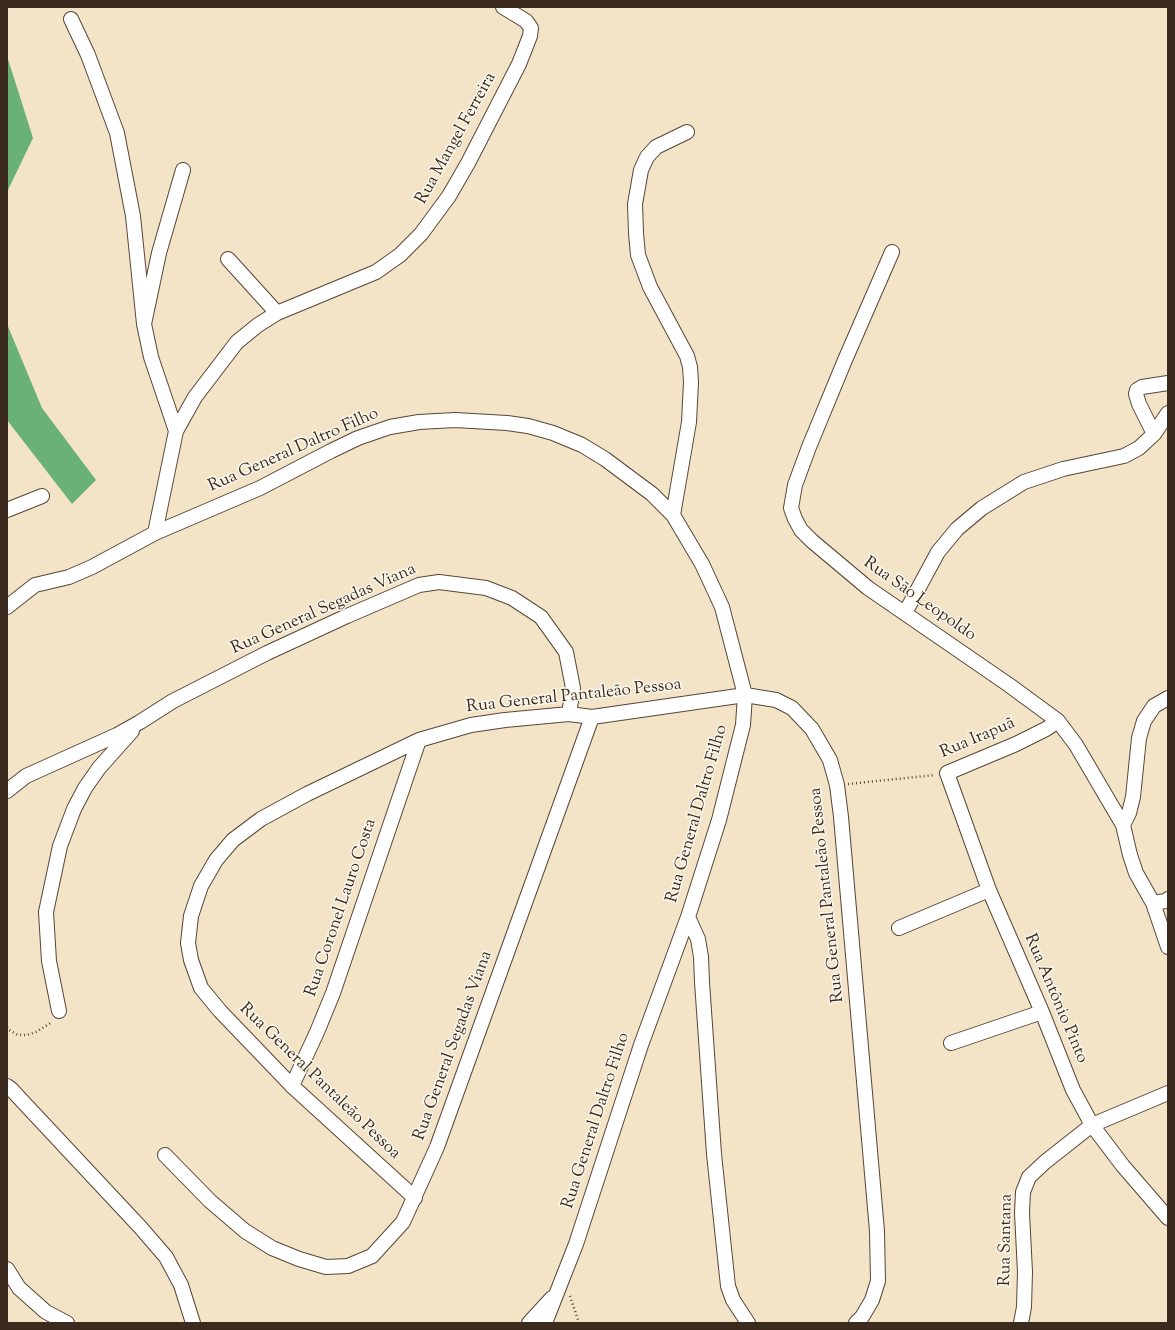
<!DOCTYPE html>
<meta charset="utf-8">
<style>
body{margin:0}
#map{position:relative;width:1175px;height:1330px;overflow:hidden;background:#f3e3c7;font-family:"Sorts Mill Goudy",serif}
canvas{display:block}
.frame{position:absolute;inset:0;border:8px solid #3b2a1e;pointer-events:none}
</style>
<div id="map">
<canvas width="1175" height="1330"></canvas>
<div class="frame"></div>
</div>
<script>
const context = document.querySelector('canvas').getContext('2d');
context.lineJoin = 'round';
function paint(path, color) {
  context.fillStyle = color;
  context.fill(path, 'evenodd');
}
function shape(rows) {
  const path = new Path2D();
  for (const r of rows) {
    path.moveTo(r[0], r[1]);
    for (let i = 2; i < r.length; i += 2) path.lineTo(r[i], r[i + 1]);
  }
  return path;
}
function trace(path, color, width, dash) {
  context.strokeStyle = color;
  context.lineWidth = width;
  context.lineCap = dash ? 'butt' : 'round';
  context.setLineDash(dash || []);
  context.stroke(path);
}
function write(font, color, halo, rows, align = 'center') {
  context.font = font + ' "Sorts Mill Goudy",serif';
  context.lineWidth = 3;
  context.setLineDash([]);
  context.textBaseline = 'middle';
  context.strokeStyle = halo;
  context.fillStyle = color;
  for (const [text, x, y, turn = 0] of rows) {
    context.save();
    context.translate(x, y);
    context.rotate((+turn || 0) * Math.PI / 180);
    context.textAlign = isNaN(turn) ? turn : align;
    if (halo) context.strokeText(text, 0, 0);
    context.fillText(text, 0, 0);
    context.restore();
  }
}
paint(shape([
 [7,56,33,138,7,192],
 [7,324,42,408,96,480,72,504,7,420]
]), '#6ab178');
const minor = shape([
 [71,19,88,55,117,133,133,216,144,324],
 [892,252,845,360,809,447,795,485,791,508,795,519,801,530,812,541,868,588,1009,685,1058,721,1076,745,1123,825,1130,855,1136,873,1153,903,1168,947],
 [228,259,277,313],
 [176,431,151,357,144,324,159,253,183,170],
 [1154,434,1139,404,1136,394,1137,390,1142,387,1168,383],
 [7,510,42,496],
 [673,515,689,422,691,382,690,367,687,356,650,287,638,255,636,233,635,204,641,170,647,157,656,147,687,132],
 [155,533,176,431,195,397,237,342,258,325,277,313,376,272,400,255,421,234,449,196,468,163,519,64,530,36,531,28,526,21,503,7],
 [7,607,35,585,69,577,92,567,155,533,260,488,331,451,358,438,390,427,419,422,455,420,507,423,528,426,553,433,582,445,605,459,652,494,673,515,702,564,722,607,745,695,743,725,719,820,688,917,641,1045,576,1244,545,1323],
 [905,613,938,552,957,529,982,508,1024,482,1063,469,1124,456,1139,448,1154,434,1168,413],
 [1058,721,1046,729,1016,744,947,773,989,890,1042,1012,1073,1090,1092,1125,1123,1166,1168,1218],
 [7,791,26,776,117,735,140,722,173,701,267,653,347,616,419,585,439,582,486,588,512,598,541,617,566,652,573,688,569,714],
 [1123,825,1129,813,1133,797,1139,738,1144,721,1154,706,1168,698],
 [1153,903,1166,901,1168,899],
 [688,917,698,939,701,957,702,982,714,1154,728,1286,733,1300,748,1323],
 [899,928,989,890],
 [59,1011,49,961,46,912,60,846,74,809,85,788,99,768,132,731],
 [951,1043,1042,1012],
 [7,1086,11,1089,141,1228,166,1257,181,1285,193,1323],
 [292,1086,317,1032,333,993,419,740],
 [165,1155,210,1201,245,1231,272,1248,299,1259,326,1267,348,1266,372,1256,403,1222,437,1147,592,717],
 [415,1198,292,1086,220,1011,201,988,191,960,188,943,191,916,201,886,216,860,233,840,261,819,307,794,419,740,471,725,505,720,569,714,592,717,745,695,776,700,792,708,812,729,830,760,837,785,841,817,877,1231,878,1281,872,1300,862,1317,856,1323],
 [7,1269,19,1288,46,1312,67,1323],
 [529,1323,552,1298],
 [1021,1323,1024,1307,1025,1272,1022,1213,1023,1192,1029,1177,1045,1162,1092,1125,1168,1093]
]);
trace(minor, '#574637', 16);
trace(shape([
 [848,784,935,775],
 [7,1027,9,1030,18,1035,27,1035,36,1032,52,1022],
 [570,1296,579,1323]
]), '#574637', 2.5, [1, 3]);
trace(minor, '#fff', 14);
write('17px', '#3b2a1e', '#fbf7ec', [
 ["Rua Mangel Ferreira",457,139,-61],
 ["Rua General Daltro Filho",294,451,-24],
 ["Rua São Leopoldo",919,600,35],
 ["Rua General Segadas Viana",324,610,-24],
 ["Rua General Pantaleão Pessoa",574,697,-6],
 ["Rua Irapuã",978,739,-23],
 ["Rua General Daltro Filho",698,814,-74],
 ["Rua General Pantaleão Pessoa",828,895,-96],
 ["Rua Coronel Lauro Costa",342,908,-71],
 ["Rua Antônio Pinto",1055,999,67],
 ["Rua General Segadas Viana",454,1046,-70],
 ["Rua General Pantaleão Pessoa",319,1082,44],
 ["Rua General Daltro Filho",597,1121,-72],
 ["Rua Santana",1007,1240,-89]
]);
</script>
